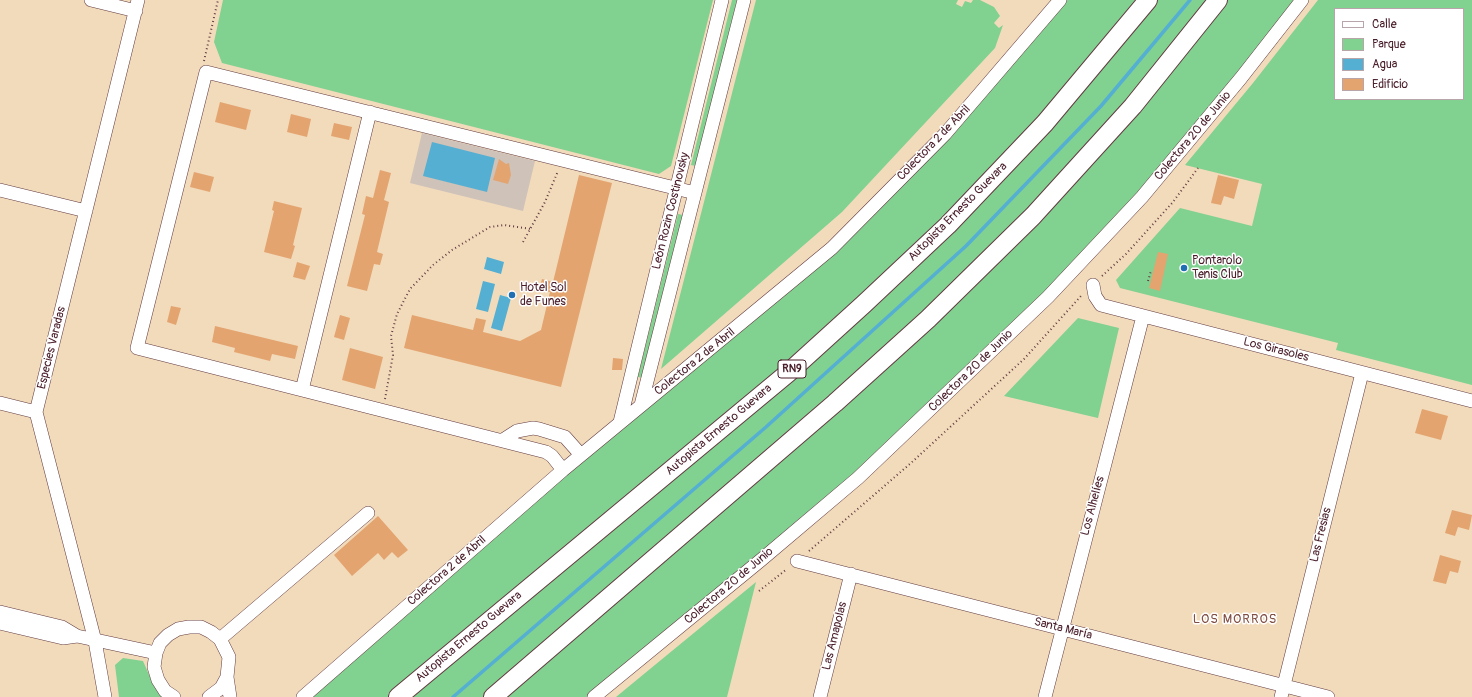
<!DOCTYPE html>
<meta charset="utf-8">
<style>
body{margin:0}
#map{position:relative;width:1472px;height:697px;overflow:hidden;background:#f2dbbb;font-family:Pangolin,sans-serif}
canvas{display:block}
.legend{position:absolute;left:1334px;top:8px;width:130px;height:92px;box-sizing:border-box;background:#fff;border:1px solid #b7a5aa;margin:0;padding:5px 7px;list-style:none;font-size:12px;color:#4a1f2b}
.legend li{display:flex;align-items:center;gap:8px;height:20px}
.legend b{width:20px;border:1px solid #b7a5aa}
</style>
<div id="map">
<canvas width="1472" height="697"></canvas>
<ul class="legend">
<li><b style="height:5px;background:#fff"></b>Calle</li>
<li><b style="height:11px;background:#81d191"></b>Parque</li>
<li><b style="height:11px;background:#54afd2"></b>Agua</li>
<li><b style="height:11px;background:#e3a470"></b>Edificio</li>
</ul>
</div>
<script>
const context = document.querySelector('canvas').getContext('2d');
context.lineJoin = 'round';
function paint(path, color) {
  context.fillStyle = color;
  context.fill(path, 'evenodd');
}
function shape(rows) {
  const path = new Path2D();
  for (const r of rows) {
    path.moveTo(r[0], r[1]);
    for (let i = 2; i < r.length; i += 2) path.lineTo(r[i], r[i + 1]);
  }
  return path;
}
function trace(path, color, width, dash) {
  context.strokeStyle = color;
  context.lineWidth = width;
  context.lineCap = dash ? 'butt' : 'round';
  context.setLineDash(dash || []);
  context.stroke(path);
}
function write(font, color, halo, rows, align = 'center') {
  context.font = font + ' Pangolin,sans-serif';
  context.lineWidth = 3;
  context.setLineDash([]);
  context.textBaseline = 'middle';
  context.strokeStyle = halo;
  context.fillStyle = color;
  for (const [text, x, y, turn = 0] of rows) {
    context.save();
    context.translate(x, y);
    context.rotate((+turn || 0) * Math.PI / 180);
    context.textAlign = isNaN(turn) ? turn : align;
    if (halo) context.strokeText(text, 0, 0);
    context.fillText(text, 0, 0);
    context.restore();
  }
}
paint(shape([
 [422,133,535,161,523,211,410,183]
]), '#cec2b9');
paint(shape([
 [223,0,713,0,671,166,659,174,222,63,214,42],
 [732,0,737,0,696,166,691,165],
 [756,0,958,0,956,4,962,7,965,1,971,3,973,0,980,0,994,7,1000,16,994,23,999,28,1003,25,995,48,842,212,661,369],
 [1060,0,1302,0,1171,162,963,379,594,697,303,697,832,248],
 [1318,0,1472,0,1472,385,1336,350,1338,343,1120,288,1116,280,1180,208,1252,226,1262,184,1185,165,1253,83],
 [1335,9,1463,9,1463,99,1335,99],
 [678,214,683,215,643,378,638,377],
 [1078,318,1119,328,1098,418,1004,396],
 [756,582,727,697,616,697,650,669],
 [123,658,143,661,154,686,164,697,119,697,115,665]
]), '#81d191');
paint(shape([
 [432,142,495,158,487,192,423,176],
 [487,257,504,262,501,274,484,269],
 [483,281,495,284,488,312,476,309],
 [500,295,511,298,502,331,491,328]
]), '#54afd2');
trace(shape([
 [453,697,766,427,966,246,1101,106,1190,0]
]), '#54afd2', 3.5);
paint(shape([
 [220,102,251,110,246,130,215,122],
 [291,114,311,119,307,137,287,132],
 [334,123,352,127,349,140,331,136],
 [499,159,506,164,509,163,511,175,508,184,493,180],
 [380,170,391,173,384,200,389,202,377,252,383,254,380,265,374,264,367,291,347,286,365,215,362,214,366,196,373,198],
 [194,172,214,177,210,192,190,187],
 [579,175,612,183,561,387,404,348,412,315,473,330,476,318,486,320,483,332,520,341,541,330,550,292,539,290,542,279,553,282],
 [1218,175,1239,180,1234,199,1224,196,1221,205,1211,203],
 [274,201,302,208,293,245,295,246,291,259,264,252,274,211,272,210],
 [1158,252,1168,254,1160,291,1149,288],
 [297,262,310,266,305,280,293,277],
 [171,306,181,308,176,325,167,322],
 [340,315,350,318,344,340,334,337],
 [215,326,298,346,295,359,272,354,270,361,234,352,235,348,212,342],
 [350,348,383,357,375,389,342,380],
 [613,358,623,359,622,370,612,370],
 [1422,409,1448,416,1441,440,1415,433],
 [1452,510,1472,515,1469,530,1458,527,1455,536,1445,533],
 [378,516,408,550,398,558,392,552,384,560,378,553,352,576,334,555],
 [1440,555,1461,561,1458,573,1450,571,1446,584,1433,581]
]), '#e3a470');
const minor = shape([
 [91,0,136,11],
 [0,190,86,211],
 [1093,285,1095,296,1101,305,1472,401],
 [302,390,370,112],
 [0,403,36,412],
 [641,405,744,0],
 [620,422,722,0],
 [503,440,517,431,533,428,539,429,565,437,581,455],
 [563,470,552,456,546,452,137,348,206,72,695,193],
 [797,561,1328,697],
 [0,612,62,627,77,636,156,653],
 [0,623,63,638,77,636],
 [220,639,368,513],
 [227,677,230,697],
 [105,697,95,641,36,412,138,0],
 [174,697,165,691,158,680,154,667,156,653,160,643,168,635,178,629,189,627,201,627,211,632,220,639,229,657,227,677,221,688,209,697],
 [303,697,563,470,832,248,945,134,1060,0],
 [594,697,761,560,858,478,1048,297,1142,197,1241,78,1302,0],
 [820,697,851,574],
 [1045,697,1143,316],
 [1281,697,1362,373]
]);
const highway = shape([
 [398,697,788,373,864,304,948,225,1045,123,1148,0],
 [493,697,835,403,928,319,1033,216,1133,106,1218,0]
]);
trace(minor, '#633b41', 14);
trace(highway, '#633b41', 20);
trace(shape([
 [204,61,218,0],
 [523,242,545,202,558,171],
 [1102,276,1126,254,1173,202,1198,168],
 [1148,281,1151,271],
 [385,399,393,355,391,336,397,314,410,289,433,265,452,250,490,227,504,225,531,229],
 [809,551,911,463,1024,359,1081,296],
 [759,591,787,569]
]), '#633b41', 2, [1, 3]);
trace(minor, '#fff', 13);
trace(highway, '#fff', 18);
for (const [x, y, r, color] of [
 [1184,268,4,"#1f6fb2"],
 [512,295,4,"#1f6fb2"]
]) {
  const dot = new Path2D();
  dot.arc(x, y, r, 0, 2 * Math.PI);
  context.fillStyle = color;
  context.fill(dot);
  trace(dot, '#fff', 1.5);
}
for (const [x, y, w] of [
 [792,369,28]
]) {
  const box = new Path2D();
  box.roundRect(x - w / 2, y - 9, w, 18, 3);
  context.fillStyle = '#fff';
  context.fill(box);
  trace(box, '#4a1f2b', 1);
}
write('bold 11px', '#4a1f2b', null, [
 ["RN9",792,369]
]);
write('12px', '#4a1f2b', '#fff', [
 ["Colectora 20 de Junio",1193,136,-50],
 ["Colectora 2 de Abril",934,143,-46],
 ["León Rozin Costinovsky",671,211,-76],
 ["Autopista Ernesto Guevara",958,212,-45],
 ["Especies Varadas",52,348,-76],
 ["Los Girasoles",1276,350,14],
 ["Colectora 2 de Abril",695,362,-39],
 ["Colectora 20 de Junio",971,371,-44],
 ["Autopista Ernesto Guevara",719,430,-40],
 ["Los Alhelíes",1093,506,-75],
 ["Las Fresias",1321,535,-76],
 ["Colectora 2 de Abril",447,571,-41],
 ["Colectora 20 de Junio",729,586,-40],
 ["Santa María",1063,629,14],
 ["Las Amapolas",835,636,-76],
 ["Autopista Ernesto Guevara",469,637,-40]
]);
write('12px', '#4a1f2b', '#fff', [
 ["Pontarolo",1192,261],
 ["Tenis Club",1192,275],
 ["Hotel Sol",520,288],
 ["de Funes",520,302]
], 'left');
context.letterSpacing = '1px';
write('13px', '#804e43', '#fff', [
 ["LOS MORROS",1235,620]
]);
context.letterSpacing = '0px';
</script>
